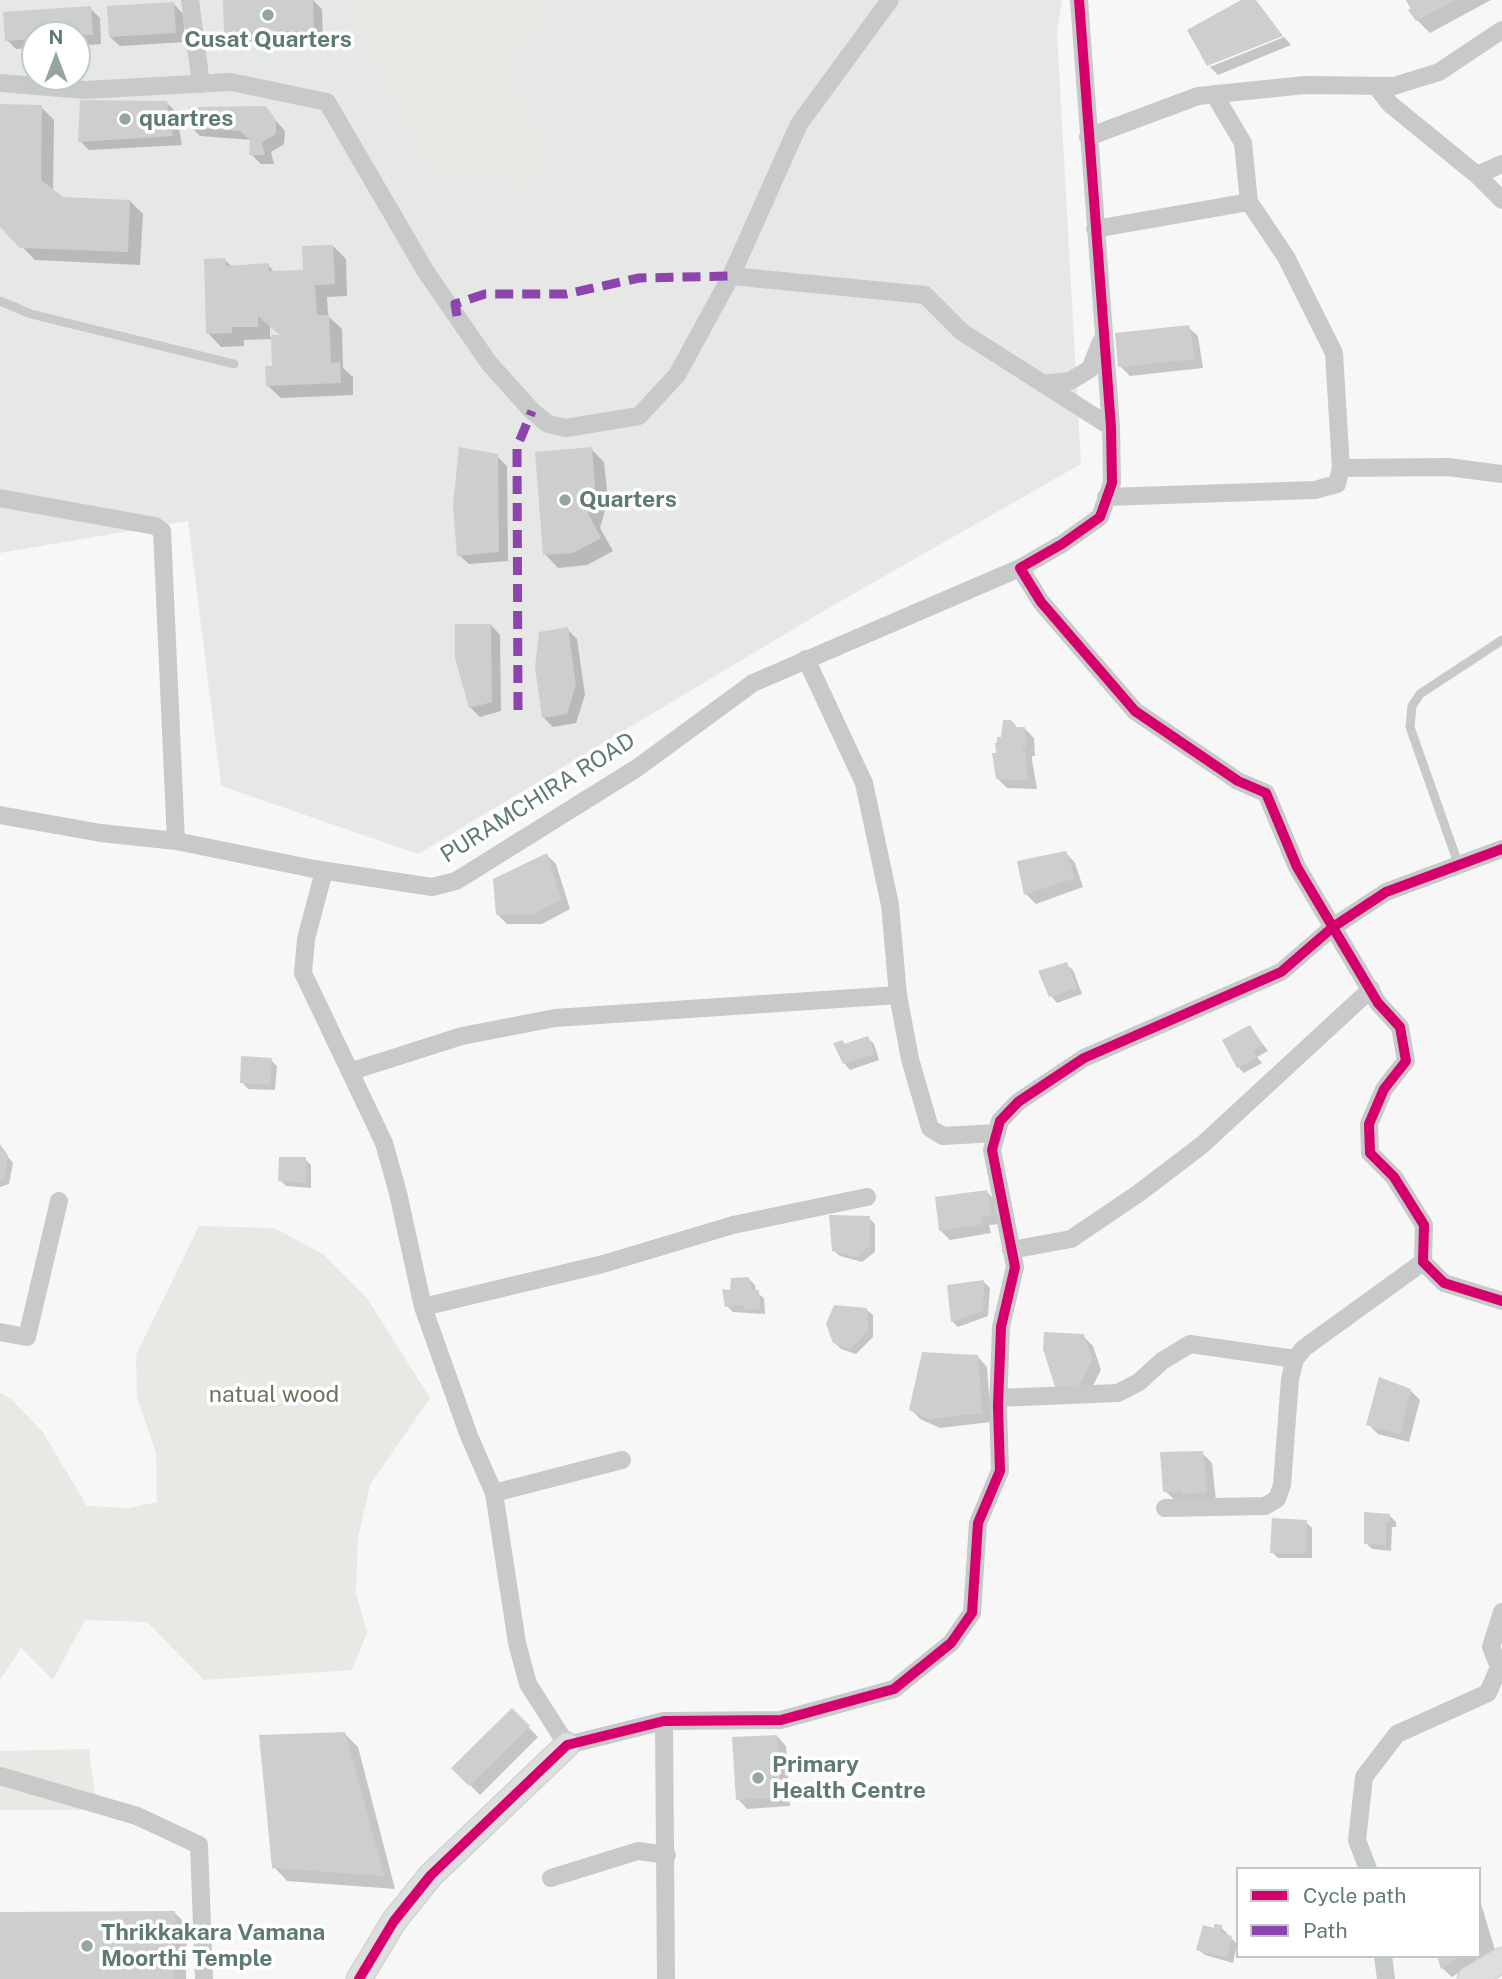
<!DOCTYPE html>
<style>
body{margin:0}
#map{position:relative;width:1502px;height:1979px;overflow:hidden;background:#f8f7f7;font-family:"Public Sans",sans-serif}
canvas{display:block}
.legend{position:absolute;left:1236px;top:1867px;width:245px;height:91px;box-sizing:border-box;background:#fff;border:2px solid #bfcac6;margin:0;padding:9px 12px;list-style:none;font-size:21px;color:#5f7b70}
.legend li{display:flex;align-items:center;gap:14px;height:35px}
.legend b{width:35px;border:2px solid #bfcac6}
.north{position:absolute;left:21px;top:21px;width:70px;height:70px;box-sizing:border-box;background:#fff;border:2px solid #bfcac6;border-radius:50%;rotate:0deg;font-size:19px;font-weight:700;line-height:28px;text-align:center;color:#5f7b70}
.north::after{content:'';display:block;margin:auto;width:24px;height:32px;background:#95a69f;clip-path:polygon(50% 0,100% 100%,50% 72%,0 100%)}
</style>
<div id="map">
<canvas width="1502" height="1979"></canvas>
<ul class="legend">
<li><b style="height:9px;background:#d6006c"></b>Cycle path</li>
<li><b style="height:9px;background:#8e44ad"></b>Path</li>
</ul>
<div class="north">N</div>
</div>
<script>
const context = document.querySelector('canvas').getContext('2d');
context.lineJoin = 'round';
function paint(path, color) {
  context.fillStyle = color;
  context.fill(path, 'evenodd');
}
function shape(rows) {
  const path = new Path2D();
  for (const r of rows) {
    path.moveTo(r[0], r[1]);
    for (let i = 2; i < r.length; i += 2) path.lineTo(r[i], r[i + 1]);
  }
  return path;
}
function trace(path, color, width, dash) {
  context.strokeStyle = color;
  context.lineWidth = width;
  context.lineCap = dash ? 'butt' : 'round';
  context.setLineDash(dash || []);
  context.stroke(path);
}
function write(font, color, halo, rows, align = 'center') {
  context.font = font + ' "Public Sans",sans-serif';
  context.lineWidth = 7;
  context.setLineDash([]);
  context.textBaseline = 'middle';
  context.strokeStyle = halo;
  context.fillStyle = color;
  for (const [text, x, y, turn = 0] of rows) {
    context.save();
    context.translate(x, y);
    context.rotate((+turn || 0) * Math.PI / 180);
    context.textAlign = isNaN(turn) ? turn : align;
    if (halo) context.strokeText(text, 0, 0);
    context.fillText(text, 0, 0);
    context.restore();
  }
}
paint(shape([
 [0,0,1062,0,1057,32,1081,464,827,609,418,854,221,786,188,521,0,553],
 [35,35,77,35,77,77,35,77]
]), '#e6e8e6');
paint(shape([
 [352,0,548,0,534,17,504,69,532,122,536,181,433,172],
 [199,1226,274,1228,323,1254,367,1298,430,1398,370,1485,358,1538,356,1593,367,1633,352,1670,204,1680,147,1622,85,1620,53,1680,21,1648,0,1680,0,1393,11,1399,42,1431,87,1506,128,1508,157,1502,156,1453,137,1397,136,1355],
 [89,1749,97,1810,0,1810,0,1751]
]), '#eae8e4');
paint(shape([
 [276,0,313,0,322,9,323,40,235,42,225,33],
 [1406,0,1491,0,1430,33,1417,20],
 [174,4,183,14,185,42,120,46,110,37],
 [90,8,100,18,101,44,77,46,77,35,35,35,35,48,16,49,7,40],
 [1284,37,1291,45,1218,75,1210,67],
 [167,103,176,112,182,145,89,150,80,141],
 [0,106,41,107,54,120,53,192,63,199,130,201,143,214,140,265,35,260,0,224],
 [265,108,285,131,284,144,271,152,274,164,261,164,251,154,252,140,200,136,191,127],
 [333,246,346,259,347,296,327,297,328,316,342,329,343,368,353,377,353,395,281,398,267,385,274,367,273,339,244,340,244,346,221,347,208,333,225,260,232,267,268,265,275,273,305,271],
 [270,326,283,337,270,337],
 [1188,327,1198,336,1203,368,1130,376,1120,366],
 [591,449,604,462,608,500,600,528,613,551,587,565,558,568,545,554],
 [497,456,507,466,508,561,469,564,459,555],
 [491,625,500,635,501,711,480,717,470,707],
 [567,629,577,639,585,695,576,723,553,727,543,717],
 [1024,728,1034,738,1035,756,1032,756,1032,760,1037,789,1007,788,997,778,995,758,998,738],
 [1066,853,1075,863,1083,887,1036,904,1026,894],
 [547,855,556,864,570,909,542,924,507,924,498,915],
 [1066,964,1073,970,1082,994,1057,1003,1051,996,1041,972],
 [1250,1027,1268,1051,1257,1057,1262,1063,1244,1073,1238,1067],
 [868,1038,874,1044,879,1060,850,1070,844,1063,842,1042,846,1045],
 [271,1060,277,1066,275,1090,248,1089,242,1082],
 [0,1147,13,1163,9,1184,0,1187],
 [305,1159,311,1165,311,1188,286,1186,280,1180],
 [987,1192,996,1201,1001,1224,989,1225,991,1233,950,1240,940,1230],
 [869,1218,875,1224,875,1252,862,1262,840,1256,833,1250],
 [749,1279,755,1285,756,1292,764,1298,765,1314,733,1312,727,1306,731,1292],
 [984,1282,990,1288,988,1316,958,1327,952,1321],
 [866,1309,873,1315,873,1337,856,1354,841,1349,834,1342],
 [1083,1336,1093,1346,1101,1370,1087,1397,1068,1402],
 [978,1357,987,1367,991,1422,940,1428,920,1419,911,1409],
 [1410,1390,1420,1400,1409,1442,1378,1434,1368,1424],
 [1202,1453,1212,1463,1216,1501,1175,1500,1165,1491],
 [1390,1516,1396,1522,1396,1527,1392,1527,1391,1551,1372,1549,1366,1543],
 [1306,1522,1312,1528,1312,1558,1278,1558,1272,1552],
 [512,1710,538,1737,480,1795,453,1768],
 [344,1733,358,1747,395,1889,287,1881,274,1867],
 [777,1736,786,1746,790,1806,747,1809,738,1799],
 [1479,1897,1495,1950,1452,1977,1442,1968,1439,1956,1479,1956],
 [174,1912,187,1925,186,1979,0,1979,0,1914],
 [1221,1927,1237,1944,1233,1963,1205,1955,1198,1949]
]), '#0003');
paint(shape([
 [223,0,313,0,314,31,224,33],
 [1241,0,1256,0,1283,36,1207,66,1187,30],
 [1408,0,1455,0,1416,21,1408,10,1411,8],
 [174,2,176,33,109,37,107,6],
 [91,6,93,35,35,35,35,39,5,41,3,12],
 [80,100,167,101,173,136,78,142],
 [0,104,42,105,41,180,63,197,130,200,128,252,20,248,0,227],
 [266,106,276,120,276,134,262,142,265,155,249,155,250,140,240,131,189,127,189,107],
 [333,245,335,284,315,285,317,315,329,315,331,363,340,362,341,383,266,386,265,366,272,366,271,335,280,335,258,316,258,327,232,327,232,333,206,334,204,259,225,258,226,266,269,263,269,271,303,270,302,246],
 [1189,325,1195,359,1118,367,1115,333],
 [459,447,498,454,499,552,457,556,453,505],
 [592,447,595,486,588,513,601,538,573,553,543,555,535,452],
 [455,624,491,624,492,702,469,708,455,658],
 [568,627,576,685,567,714,542,718,535,667,539,632],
 [1003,720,1011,720,1017,727,1025,727,1026,747,1023,747,1023,751,1025,751,1028,780,996,779,992,753,996,753,995,743,997,743,997,737,1001,737],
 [1066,851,1075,878,1024,895,1017,861],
 [547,853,561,899,532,915,496,915,493,879],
 [1067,962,1077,988,1049,997,1038,971],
 [1250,1025,1263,1045,1253,1050,1257,1057,1237,1068,1222,1040],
 [868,1036,875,1054,843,1064,833,1043,843,1040,844,1044],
 [241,1056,272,1058,270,1085,240,1083],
 [0,1144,8,1155,4,1179,0,1180],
 [279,1157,306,1157,306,1183,278,1181],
 [987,1190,992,1215,981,1216,983,1224,939,1231,935,1197],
 [829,1215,870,1216,870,1246,856,1257,832,1251],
 [749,1277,751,1290,759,1290,760,1309,744,1310,743,1305,725,1307,722,1289,730,1290,731,1278],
 [984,1280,983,1311,951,1322,947,1285],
 [834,1305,867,1308,868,1331,850,1349,833,1343,826,1324],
 [1044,1332,1084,1334,1092,1360,1078,1388,1057,1393,1043,1349],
 [922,1352,978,1355,982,1413,929,1419,909,1410],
 [1379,1377,1411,1389,1400,1434,1366,1425],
 [1203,1451,1207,1492,1182,1494,1182,1491,1163,1492,1160,1452],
 [1364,1512,1390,1514,1390,1522,1386,1522,1386,1545,1364,1544],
 [1272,1518,1307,1520,1306,1553,1270,1553],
 [512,1708,530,1726,469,1786,451,1768],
 [345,1732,384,1876,272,1868,259,1735],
 [777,1735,781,1797,736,1800,732,1737],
 [175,1911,174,1979,0,1979,0,1912],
 [1214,1924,1222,1925,1221,1933,1232,1936,1227,1958,1196,1950,1203,1925,1214,1928],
 [1437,1956,1460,1956,1441,1969]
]), '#cdcfce');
const secondary = shape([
 [359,1979,394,1921,431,1875,567,1745],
 [1470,1979,1502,1960]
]);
trace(secondary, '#d2d3d2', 27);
trace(shape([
 [0,301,31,314,234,364],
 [1459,866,1410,727,1412,706,1420,694,1502,640]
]), '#c7cac8', 9);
trace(shape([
 [190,0,201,84],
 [1079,0,1111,427,1112,483,1100,517,1062,544,1020,568,1041,602,1135,711,1238,781,1266,793,1297,867,1378,1003,1400,1027,1406,1061,1384,1089,1369,1124,1370,1153,1394,1177,1424,1225,1423,1262,1444,1283,1502,1301],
 [0,83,85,90,231,82,327,102,426,272,489,363,532,411,548,424,566,428,639,416,677,375,731,276,799,124,890,0],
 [1376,86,1390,104,1477,175,1502,200],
 [1088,137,1198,96,1305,85,1394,86,1439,72,1502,30],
 [1477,175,1502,164],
 [1095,229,1249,202],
 [731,276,925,295,962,332,1111,427],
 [1043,384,1070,381,1090,369,1101,342],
 [1341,468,1448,467,1502,474],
 [1106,497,1315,490,1337,484,1341,468,1334,353,1286,257,1249,202,1243,143,1214,94],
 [0,498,155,526,162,531,176,841],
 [806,659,864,783,890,905,898,995,910,1059,930,1128,943,1136,997,1133],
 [0,815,101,833,176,841,314,869,432,887,456,881,637,768,753,683,1020,568],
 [324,871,306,939,303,973,384,1143,398,1193,423,1307,469,1436,494,1493,517,1643,528,1684,567,1745,664,1721,781,1720,894,1689,951,1643,972,1613,978,1523,1000,1471,998,1406,1001,1327,1015,1267,992,1150,1000,1121,1018,1102,1084,1058,1281,972,1333,927,1386,892,1502,849],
 [352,1071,462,1036,555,1018,898,995],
 [1011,1250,1071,1239,1139,1193,1202,1145,1371,989],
 [423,1307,603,1264,733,1225,867,1197],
 [0,1332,27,1337,59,1201],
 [998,1398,1118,1393,1139,1382,1162,1361,1190,1344,1295,1359],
 [494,1493,622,1460],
 [1165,1508,1265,1506,1277,1499,1282,1485,1290,1379,1295,1359,1304,1348,1423,1262],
 [664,1721,666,1979],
 [0,1776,137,1816,199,1845,204,1979],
 [1368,1869,1357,1840,1364,1777,1397,1734,1488,1693,1499,1667,1491,1647,1502,1612],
 [551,1878,638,1851,667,1855],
 [1383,1956,1386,1979]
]), '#c7cac8', 18);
trace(secondary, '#dddede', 24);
trace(shape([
 [457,316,455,304,485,294,566,294,639,278,731,276],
 [518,710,517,447,532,411]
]), '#8e44ad', 9, [18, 9]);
trace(shape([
 [1079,0,1111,427,1112,483,1100,517,1062,544,1020,568,1041,602,1135,711,1238,781,1266,793,1297,867,1378,1003,1400,1027,1406,1061,1384,1089,1369,1124,1370,1153,1394,1177,1424,1225,1423,1262,1444,1283,1502,1301],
 [359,1979,394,1921,431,1875,567,1745,664,1721,781,1720,894,1689,951,1643,972,1613,978,1523,1000,1471,998,1406,1001,1327,1015,1267,992,1150,1000,1121,1018,1102,1084,1058,1281,972,1333,927,1386,892,1502,849]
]), '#d6006c', 10);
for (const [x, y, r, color] of [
 [268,15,7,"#95a69f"],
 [125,119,7,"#95a69f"],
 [565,500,7,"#95a69f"],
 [758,1778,7,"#95a69f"],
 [87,1946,7,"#95a69f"]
]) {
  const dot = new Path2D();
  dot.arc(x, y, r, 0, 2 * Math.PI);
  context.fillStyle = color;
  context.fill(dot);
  trace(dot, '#fff', 2.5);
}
write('bold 23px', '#5f7b70', '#fff', [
 ["Cusat Quarters",268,40,"center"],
 ["quartres",139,119],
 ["Quarters",579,500],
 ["Primary",772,1765],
 ["Health Centre",772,1791],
 ["Thrikkakara Vamana",101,1933],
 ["Moorthi Temple",101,1959]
], 'left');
write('23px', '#5f7b70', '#fff', [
 ["PURAMCHIRA ROAD",538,798,-32]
]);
write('23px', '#73725e', '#fff', [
 ["natual wood",274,1395]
]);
</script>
